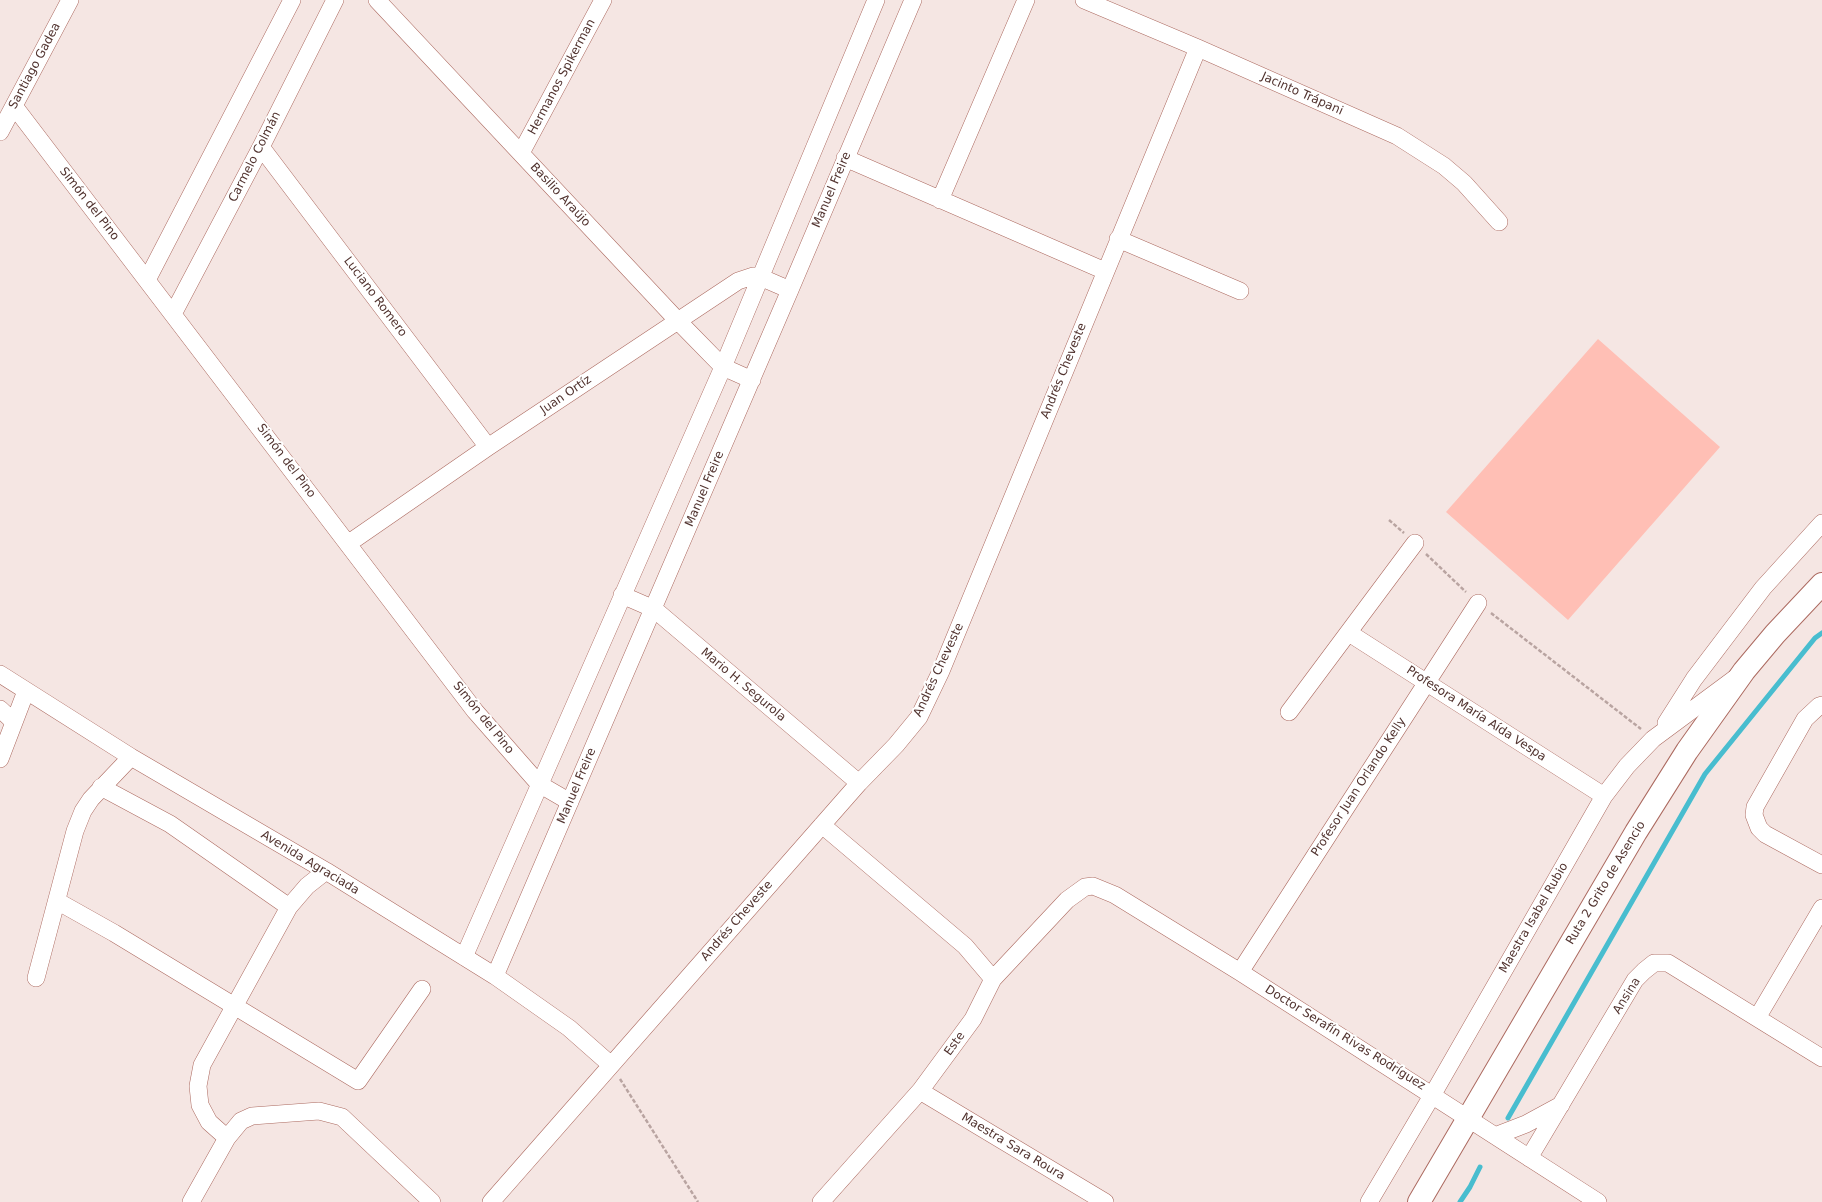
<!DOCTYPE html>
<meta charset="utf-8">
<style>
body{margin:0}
canvas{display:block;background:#f5e6e3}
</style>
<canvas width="1822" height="1202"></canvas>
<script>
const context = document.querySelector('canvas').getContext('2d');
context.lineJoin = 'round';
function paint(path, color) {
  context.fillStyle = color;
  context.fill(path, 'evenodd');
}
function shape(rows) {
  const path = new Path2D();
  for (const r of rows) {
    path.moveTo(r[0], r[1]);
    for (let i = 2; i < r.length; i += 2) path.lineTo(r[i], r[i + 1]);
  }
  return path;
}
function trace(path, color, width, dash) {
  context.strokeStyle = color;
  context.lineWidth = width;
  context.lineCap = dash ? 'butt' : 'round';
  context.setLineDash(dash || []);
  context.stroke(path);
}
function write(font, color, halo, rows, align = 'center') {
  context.font = font + ' "DejaVu Sans",sans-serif';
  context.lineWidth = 4;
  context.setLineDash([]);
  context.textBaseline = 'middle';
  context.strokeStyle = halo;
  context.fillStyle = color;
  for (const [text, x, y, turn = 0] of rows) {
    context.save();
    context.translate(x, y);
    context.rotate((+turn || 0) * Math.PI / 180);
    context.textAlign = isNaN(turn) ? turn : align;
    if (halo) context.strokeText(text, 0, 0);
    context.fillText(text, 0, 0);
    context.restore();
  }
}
paint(shape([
 [1598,339,1720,447,1568,620,1446,512]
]), '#ffbfb5');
trace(shape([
 [1508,1118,1705,774,1815,638,1822,633],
 [1460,1202,1470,1187,1480,1167]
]), '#48bdcf', 5);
const minor = shape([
 [377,0,678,321,723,367,752,380],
 [1084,0,1198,48,1397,136,1444,166,1464,183,1499,222],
 [14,106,475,711,539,784,570,802],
 [0,132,70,0],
 [261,147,488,447],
 [521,153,603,0],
 [845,158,1105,271],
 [940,200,1026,0],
 [1118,239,1240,291],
 [147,280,292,0],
 [173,314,261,147,335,0],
 [349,543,488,447,738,281,753,276,760,277,790,290],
 [622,595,654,609,859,783],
 [1349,633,1604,796],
 [0,674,131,757,326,871,495,976,569,1028,611,1065],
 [1822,705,1819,706,1805,719,1755,807,1754,815,1759,828,1765,834,1822,865],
 [0,709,14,722],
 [1289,712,1415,543],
 [1666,723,1694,679,1763,588,1822,523],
 [0,759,26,691],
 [101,787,170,824,289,907],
 [822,825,965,946,993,979],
 [57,901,114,933,358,1081,422,989],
 [464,957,723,367,876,0],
 [1240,972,1478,603],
 [495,976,790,290,913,0],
 [36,978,75,831,83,811,91,799,131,757],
 [1757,1018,1822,908],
 [920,1091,1105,1202],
 [1495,1136,1526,1124,1561,1105],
 [227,1138,209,1122,200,1105,198,1086,202,1065,289,907,307,886,326,871],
 [1529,1158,1635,980,1644,971,1654,963,1668,963,1822,1058],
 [191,1202,227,1138,241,1121,252,1116,319,1111,342,1117,432,1202],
 [491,1202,859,783,896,745,919,717,941,671,1198,48],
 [821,1202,920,1091,973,1019,993,979,1067,900,1085,887,1093,886,1115,895,1240,972,1598,1202],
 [1369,1202,1433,1094,1604,796,1627,766,1653,739,1734,679]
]);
const trunk = shape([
 [1419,1202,1636,832,1687,751,1744,671,1775,634,1822,584]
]);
trace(minor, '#ac6a60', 18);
trace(trunk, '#ac6a60', 24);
trace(shape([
 [1389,520,1404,533],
 [1426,554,1466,592],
 [1491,613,1641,729],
 [620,1079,698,1202]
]), '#b9a4a1', 2.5, [4, 2]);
trace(minor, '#fff', 17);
trace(trunk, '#fff', 22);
write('12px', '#51332f', '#fff', [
 ["Santiago Gadea",35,66,-62],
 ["Hermanos Spikerman",562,77,-62],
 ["Jacinto Trápani",1302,94,24],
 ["Carmelo Colmán",255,157,-63],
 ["Manuel Freire",832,190,-67],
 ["Basilio Araújo",560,195,47],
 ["Simón del Pino",89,204,52],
 ["Luciano Romero",375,297,53],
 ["Andrés Cheveste",1064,371,-68],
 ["Juan Ortíz",566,395,-34],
 ["Simón del Pino",286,461,53],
 ["Manuel Freire",705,489,-67],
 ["Andrés Cheveste",939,670,-65],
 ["Mario H. Segurola",743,685,40],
 ["Profesora María Aída Vespa",1476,714,33],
 ["Simón del Pino",483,718,51],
 ["Manuel Freire",577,786,-67],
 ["Profesor Juan Orlando Kelly",1359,787,-57],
 ["Avenida Agraciada",310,863,31],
 ["Ruta 2 Grito de Asencio",1606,883,-59],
 ["Maestra Isabel Rubio",1534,918,-60],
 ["Andrés Cheveste",737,921,-49],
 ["Ansina",1627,996,-58],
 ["Doctor Serafín Rivas Rodríguez",1345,1038,32],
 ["Este",955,1044,-54],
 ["Maestra Sara Roura",1013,1147,31]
]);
</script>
